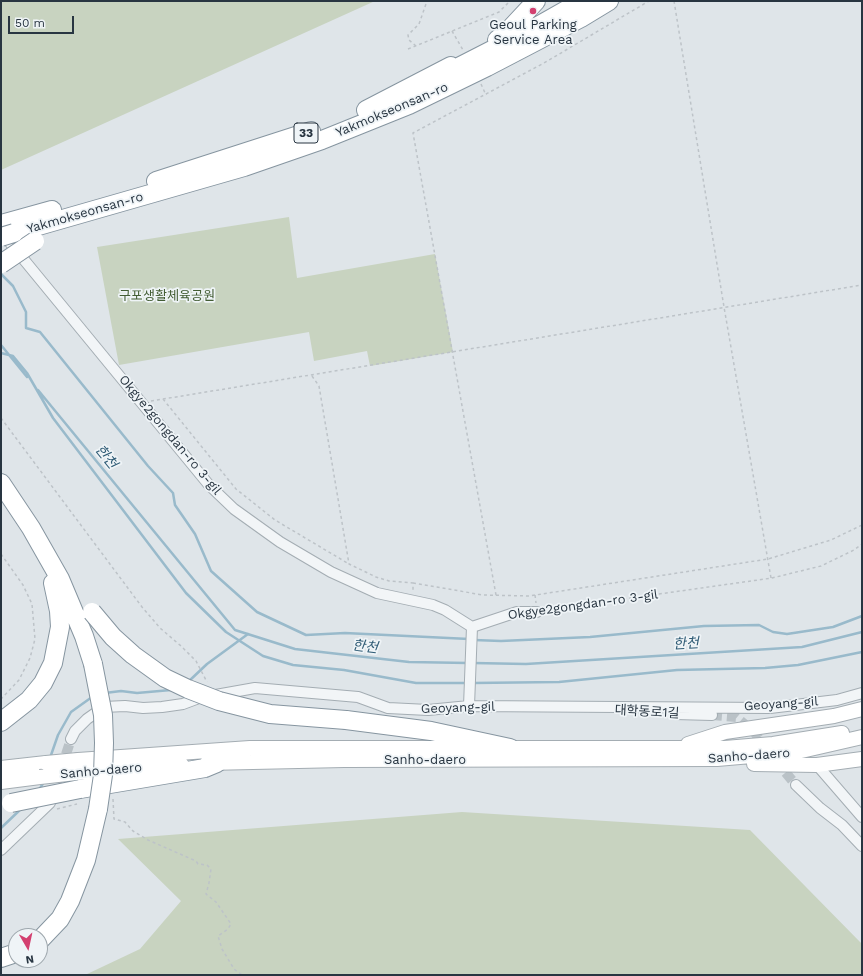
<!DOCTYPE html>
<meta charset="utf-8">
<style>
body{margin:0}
#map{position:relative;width:863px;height:976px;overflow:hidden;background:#dfe5e9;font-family:"Work Sans",sans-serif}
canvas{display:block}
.frame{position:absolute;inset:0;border:2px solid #283541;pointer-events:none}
.north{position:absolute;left:8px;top:928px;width:40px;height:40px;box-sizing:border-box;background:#eff4f7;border:1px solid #9fa8ae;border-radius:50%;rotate:171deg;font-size:11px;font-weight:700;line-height:16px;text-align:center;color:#283541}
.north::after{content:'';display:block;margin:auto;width:14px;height:18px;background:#d34070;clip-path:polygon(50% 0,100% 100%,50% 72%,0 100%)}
.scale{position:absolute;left:8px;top:16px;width:66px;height:18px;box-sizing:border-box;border:2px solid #283541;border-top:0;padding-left:5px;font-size:12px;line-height:14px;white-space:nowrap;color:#283541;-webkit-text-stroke:3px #eff4f7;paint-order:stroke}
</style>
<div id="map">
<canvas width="863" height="976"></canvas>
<div class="frame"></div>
<div class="north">N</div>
<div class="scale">50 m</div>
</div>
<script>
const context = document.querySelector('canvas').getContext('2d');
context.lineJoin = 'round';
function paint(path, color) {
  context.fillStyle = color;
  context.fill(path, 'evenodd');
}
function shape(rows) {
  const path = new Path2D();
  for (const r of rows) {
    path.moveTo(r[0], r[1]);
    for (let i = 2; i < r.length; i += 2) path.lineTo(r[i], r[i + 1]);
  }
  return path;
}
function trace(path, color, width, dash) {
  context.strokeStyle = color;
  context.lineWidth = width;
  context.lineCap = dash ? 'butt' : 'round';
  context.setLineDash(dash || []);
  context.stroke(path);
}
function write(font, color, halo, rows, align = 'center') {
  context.font = font + ' "Work Sans","Noto Sans KR",sans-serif';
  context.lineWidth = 3.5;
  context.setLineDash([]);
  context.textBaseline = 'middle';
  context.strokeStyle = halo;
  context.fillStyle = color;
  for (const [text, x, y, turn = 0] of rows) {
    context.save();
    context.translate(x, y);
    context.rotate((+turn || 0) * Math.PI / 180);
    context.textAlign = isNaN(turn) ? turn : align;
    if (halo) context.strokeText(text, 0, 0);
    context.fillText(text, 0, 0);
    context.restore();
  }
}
paint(shape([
 [1,1,375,1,1,170],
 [289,217,297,278,435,254,453,352,370,366,367,351,314,361,309,332,119,365,97,247],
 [462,812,750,830,862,944,862,975,85,975,140,949,181,901,118,839]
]), '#c8d3c0');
trace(shape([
 [1,274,13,286,26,312,26,328,40,332,148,466,173,493,175,505,195,534,211,571,257,612,306,635,345,633,469,639],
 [1,345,27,377],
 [1,353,13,356,27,373,53,418,186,593,226,632,263,656,293,665,344,670,416,683,468,683],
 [38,390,235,630,295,649,409,662,468,663],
 [474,640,501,641,590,637,704,626,759,625,773,632,787,634,833,627,862,616],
 [473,663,526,664,802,647,862,632],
 [188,682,207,664,248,634],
 [473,683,559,682,677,670,765,668,798,665,862,652],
 [105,693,121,691,137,693,171,690],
 [50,758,58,735,71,712,92,697],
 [39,790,45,780],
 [1,828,22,808]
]), '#99bacb', 2.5);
trace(shape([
 [712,715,736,717,755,733,766,749],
 [776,761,796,785],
 [52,797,71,739]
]), '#bac2c7', 10, [10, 5]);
const street = shape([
 [2,233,209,485,234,509,280,542,331,572,377,593,433,605,445,610,472,627,517,612,537,612],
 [469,706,472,627],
 [675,714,712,715],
 [71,739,75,731,87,719,104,707,125,706,143,708,162,707,183,704,199,698,255,688,358,697,388,708,428,710,469,706,770,708,837,700,862,693],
 [817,765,862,817],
 [796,785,820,808,842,825,862,846],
 [1,850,50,803]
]);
const secondary = shape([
 [688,744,725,732,834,716,862,709],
 [78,760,250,748,725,748,773,744,842,733],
 [207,763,344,760,717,759,797,752,862,737],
 [754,764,817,765,862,759],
 [1,768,46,763],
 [76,773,182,765],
 [1,782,40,777]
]);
const highway = shape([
 [497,40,509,30,536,1],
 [441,76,529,31,582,1],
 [366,110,451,66],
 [156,181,311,131],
 [1,224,52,210],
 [14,233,244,167,322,140,409,105,487,67,581,18,609,1],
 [1,483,31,528,60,579,84,636,93,664],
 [346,720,431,731,510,748],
 [1,722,29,700,43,683,53,663,60,627,59,611,53,583],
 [80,789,205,768,217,763],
 [40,940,60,919,70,901,86,860,98,809],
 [1,958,16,953]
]);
trace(street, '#a4adb3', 12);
trace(secondary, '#a4adb3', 16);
trace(highway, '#8695a0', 20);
trace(shape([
 [674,1,724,307,771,578],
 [452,31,463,50],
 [416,46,409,40,408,35,419,24,427,1],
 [408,49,499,12,510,1],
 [481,84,486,95],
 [312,376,319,386,349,564,376,577,389,581,413,583,413,591],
 [163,399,236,489,275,520,349,564],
 [151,401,862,285],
 [1,418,142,607,160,628,181,646,196,661,207,682],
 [1,554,23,585,32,604,35,639,30,658,19,680,1,699],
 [413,583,483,595,529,596,768,559,831,540,862,525],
 [496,595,413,133,544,63,649,1],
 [535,595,536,603],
 [546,610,772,578,821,566,854,550,862,544],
 [113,799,114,819,125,822,133,831,148,840,196,861,198,864,207,865,211,869,209,883,206,894,216,902,231,924,228,929,218,936,222,949,234,969,242,975],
 [57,809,77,804]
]), '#bdc3c8', 1.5, [3, 3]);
trace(street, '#f2f5f7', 10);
trace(secondary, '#fff', 14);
trace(highway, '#fff', 18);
const secondaryBridge = shape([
 [46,763,78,760],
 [40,777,76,773]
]);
const highwayBridge = shape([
 [1,237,14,233],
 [1,264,35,241],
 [92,612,113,637,133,655,165,678,188,689,219,701,270,714,346,720],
 [93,664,103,715,104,743,103,775,98,809],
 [11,803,80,789]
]);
trace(secondaryBridge, '#a4adb3', 16, []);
trace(highwayBridge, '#8695a0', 20, []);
trace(secondaryBridge, '#fff', 14);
trace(highwayBridge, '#fff', 18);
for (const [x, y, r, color] of [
 [533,11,4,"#d34070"]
]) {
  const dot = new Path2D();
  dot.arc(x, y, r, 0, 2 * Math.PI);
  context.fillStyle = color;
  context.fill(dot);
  trace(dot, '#eff4f7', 1.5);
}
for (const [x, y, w] of [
 [306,133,24]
]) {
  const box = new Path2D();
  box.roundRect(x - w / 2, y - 10, w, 20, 3);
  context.fillStyle = '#eff4f7';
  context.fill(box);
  trace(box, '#283541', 1);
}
write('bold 12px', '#283541', null, [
 ["33",306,133]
]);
write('13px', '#283541', '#eff4f7', [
 ["Geoul Parking",533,25],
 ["Service Area",533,40]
]);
write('13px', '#283541', '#eff4f7', [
 ["Yakmokseonsan-ro",392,110,-23],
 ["Yakmokseonsan-ro",85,213,-16],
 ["Okgye2gongdan-ro 3-gil",170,435,50],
 ["Okgye2gongdan-ro 3-gil",583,605,-8],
 ["Geoyang-gil",781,704,-4],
 ["Geoyang-gil",458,708,-2],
 ["대학동로1길",647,712,3],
 ["Sanho-daero",749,756,-4],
 ["Sanho-daero",425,760],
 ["Sanho-daero",101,771,-5]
]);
write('13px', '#435d34', '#eff4f7', [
 ["구포생활체육공원",167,296]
]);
write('italic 14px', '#305c76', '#eff4f7', [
 ["한천",106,457,51],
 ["한천",686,644,-3],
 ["한천",365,647,7]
]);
</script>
